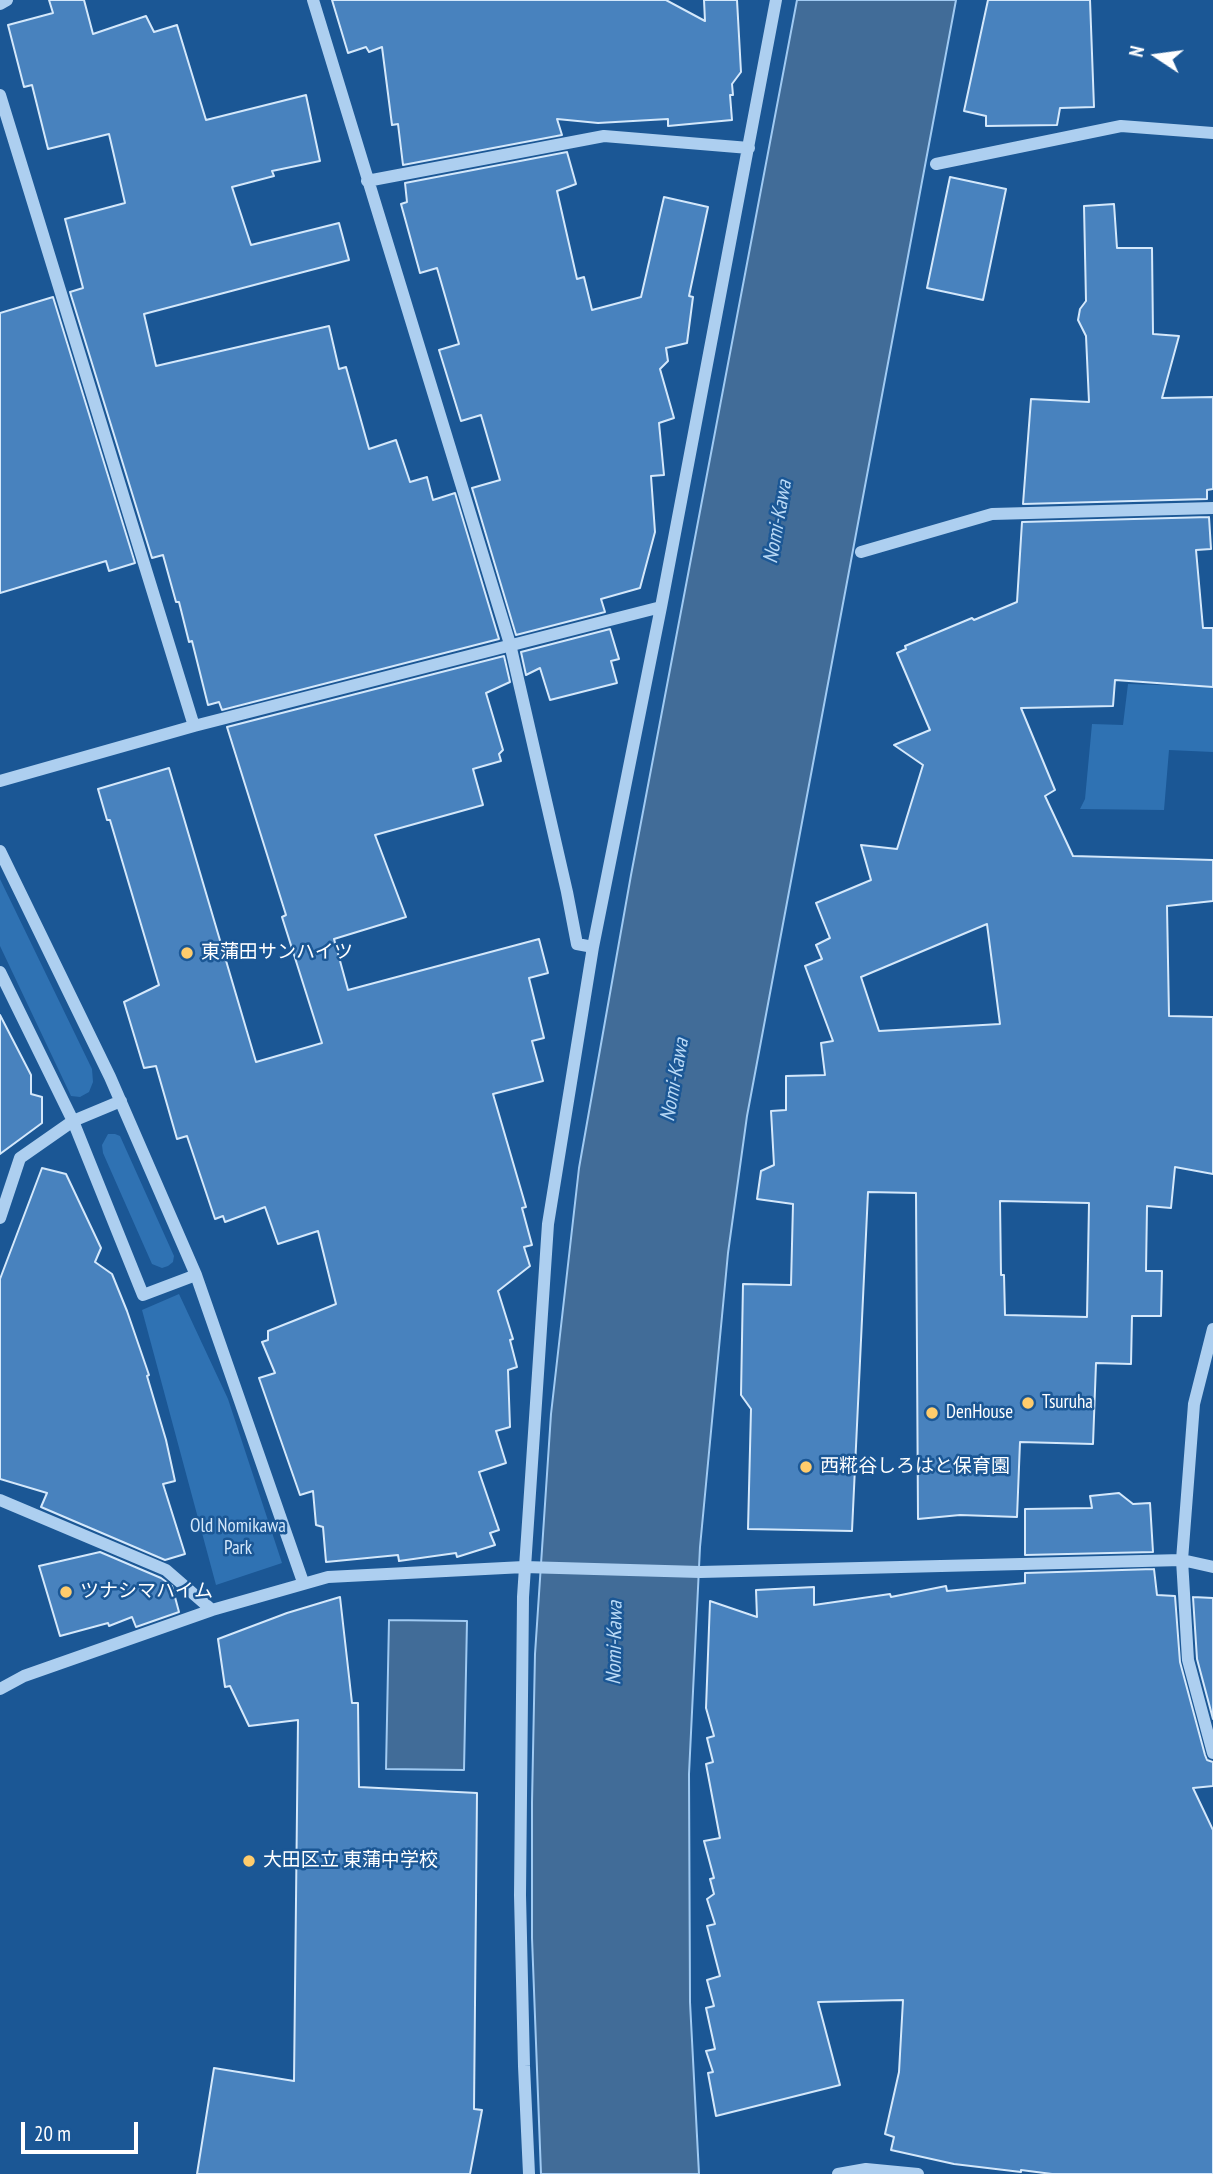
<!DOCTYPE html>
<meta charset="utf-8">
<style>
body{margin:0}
#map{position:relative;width:1213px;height:2174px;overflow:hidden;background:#1b5795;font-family:"PT Sans Narrow",sans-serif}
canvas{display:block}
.north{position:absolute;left:1122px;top:21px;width:70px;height:70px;-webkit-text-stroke:5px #1b5795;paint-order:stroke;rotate:283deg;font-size:19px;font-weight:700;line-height:28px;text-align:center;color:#fff}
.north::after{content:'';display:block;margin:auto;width:24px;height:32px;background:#fff;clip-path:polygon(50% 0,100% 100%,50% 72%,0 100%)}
.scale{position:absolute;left:21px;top:2122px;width:117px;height:32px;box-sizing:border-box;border:4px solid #fff;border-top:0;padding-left:9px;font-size:21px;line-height:24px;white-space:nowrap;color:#fff;-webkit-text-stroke:5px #1b5795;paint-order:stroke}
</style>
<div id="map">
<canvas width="1213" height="2174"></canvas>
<div class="north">N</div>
<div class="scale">20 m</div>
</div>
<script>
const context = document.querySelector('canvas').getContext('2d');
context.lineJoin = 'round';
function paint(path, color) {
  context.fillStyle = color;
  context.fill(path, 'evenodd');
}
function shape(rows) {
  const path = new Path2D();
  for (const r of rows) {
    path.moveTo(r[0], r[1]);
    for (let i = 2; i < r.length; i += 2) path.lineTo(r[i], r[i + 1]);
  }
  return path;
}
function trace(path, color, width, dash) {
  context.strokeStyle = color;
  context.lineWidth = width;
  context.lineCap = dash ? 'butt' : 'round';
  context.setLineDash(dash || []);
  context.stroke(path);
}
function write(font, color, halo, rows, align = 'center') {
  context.font = font + ' "PT Sans Narrow","Noto Sans JP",sans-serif';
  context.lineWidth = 5;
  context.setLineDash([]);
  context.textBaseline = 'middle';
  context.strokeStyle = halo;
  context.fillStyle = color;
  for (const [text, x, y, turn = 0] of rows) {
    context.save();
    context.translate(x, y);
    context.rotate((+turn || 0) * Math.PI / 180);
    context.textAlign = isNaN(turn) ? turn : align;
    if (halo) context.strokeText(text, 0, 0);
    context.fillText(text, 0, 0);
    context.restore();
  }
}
paint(shape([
 [1128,684,1213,687,1213,752,1169,750,1164,810,1080,809,1085,799,1092,724,1123,725],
 [0,879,92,1069,93,1082,89,1092,80,1097,71,1096,0,946],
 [108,1134,115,1134,120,1136,174,1256,173,1262,168,1266,162,1268,152,1264,103,1153,102,1145],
 [179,1294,228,1399,282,1563,216,1585,142,1310]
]), '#2f72b3');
const water = shape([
 [797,0,956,0,747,1116,728,1253,700,1547,689,1774,690,2002,699,2174,541,2174,532,1938,532,1802,535,1654,551,1414,579,1168,631,875,797,0],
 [389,1620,467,1621,464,1770,386,1769,389,1620]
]);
paint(water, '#416c98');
trace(water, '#a0caf2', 2);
const building = shape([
 [49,0,84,0,93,34,146,16,154,32,177,25,206,120,306,95,320,161,272,171,274,176,232,187,251,245,339,223,349,260,144,314,156,366,329,326,339,369,346,367,369,449,396,440,410,482,427,477,433,500,455,493,499,639,222,710,219,702,208,705,192,641,189,642,179,602,176,602,163,555,152,558,70,292,83,288,65,219,125,203,109,134,48,149,32,85,24,87,8,25,53,13,49,0],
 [332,0,666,0,705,21,704,0,737,0,741,72,732,84,733,95,730,95,732,120,668,126,668,119,598,123,557,119,562,135,403,165,398,124,392,125,382,47,369,52,366,47,348,53,332,0],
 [988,0,1090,0,1094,107,1060,108,1057,125,986,126,986,116,964,111,988,0],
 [567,152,576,184,557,191,577,279,584,277,592,310,641,297,664,197,708,207,689,296,693,297,687,343,666,348,668,361,660,369,674,418,659,423,664,475,651,476,655,532,640,588,601,599,605,612,516,635,472,488,500,480,481,415,461,421,439,350,459,344,437,268,420,273,401,204,407,202,405,183,567,152],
 [950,177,1006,189,983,300,927,288,950,177],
 [1114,204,1117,248,1152,248,1153,334,1179,336,1162,398,1213,397,1213,489,1207,490,1207,499,1023,504,1031,399,1089,402,1086,336,1078,320,1080,309,1086,301,1084,206,1114,204],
 [53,297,135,563,109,571,106,561,0,593,0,313,53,297],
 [1209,517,1211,549,1196,550,1203,628,1213,628,1213,687,1115,680,1113,706,1021,708,1055,790,1045,796,1073,856,1213,860,1213,901,1167,906,1169,1016,1213,1017,1213,1174,1175,1167,1171,1208,1147,1206,1146,1271,1162,1271,1161,1316,1132,1316,1131,1364,1096,1363,1093,1444,1020,1442,1017,1517,960,1515,918,1519,916,1193,868,1192,852,1531,748,1529,751,1409,741,1395,743,1284,791,1285,793,1204,757,1199,761,1171,774,1165,771,1111,786,1110,786,1076,825,1075,821,1043,833,1041,805,966,822,959,816,945,830,938,816,903,871,880,861,845,897,849,923,765,894,745,930,730,897,653,906,649,905,646,972,618,974,620,1017,602,1022,522,1209,517],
 [987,924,1000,1024,879,1031,861,977,987,924],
 [1000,1201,1089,1203,1087,1317,1005,1315,1004,1275,1001,1275,1000,1201],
 [610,629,619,659,611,661,617,683,550,700,540,668,526,675,521,652,610,629],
 [504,656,510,682,486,693,503,750,499,754,501,761,473,769,483,805,375,835,406,917,334,939,348,990,539,939,548,973,529,978,544,1038,532,1041,543,1081,493,1094,526,1207,522,1208,532,1245,524,1247,530,1266,498,1291,513,1339,510,1340,517,1367,508,1370,510,1427,496,1431,506,1463,479,1472,499,1530,490,1533,495,1545,457,1557,456,1553,399,1561,398,1555,326,1562,323,1527,316,1525,313,1491,300,1495,259,1378,275,1373,262,1342,268,1340,268,1331,336,1304,318,1231,278,1244,265,1207,225,1222,223,1216,215,1219,187,1136,177,1139,156,1066,144,1068,124,1002,159,985,110,820,107,820,98,789,169,768,256,1062,322,1043,282,917,286,915,227,727,504,656],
 [0,1015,31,1075,31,1094,42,1097,42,1123,0,1154,0,1015],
 [42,1168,66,1174,101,1248,95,1262,112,1274,127,1311,149,1375,147,1376,166,1440,175,1481,163,1484,185,1554,165,1560,41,1507,47,1493,0,1479,0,1279,42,1168],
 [1119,1493,1133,1504,1150,1503,1153,1552,1025,1555,1025,1509,1092,1508,1090,1496,1119,1493],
 [100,1552,161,1578,172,1586,179,1612,136,1627,132,1617,109,1626,108,1623,60,1636,39,1566,100,1552],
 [1154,1569,1157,1595,1175,1596,1180,1662,1205,1755,1207,1760,1213,1762,1213,1786,1193,1788,1213,1830,1213,2174,1052,2174,1021,2170,1021,2172,954,2164,891,2150,894,2137,885,2134,899,2072,903,2000,818,2002,840,2085,716,2116,708,2073,713,2072,706,2051,715,2049,706,2008,714,2006,707,1980,720,1976,707,1926,715,1924,707,1899,714,1894,710,1879,714,1878,704,1841,720,1838,706,1764,713,1762,707,1738,714,1736,706,1708,710,1601,757,1617,756,1590,814,1587,814,1605,890,1594,891,1597,946,1586,947,1591,1025,1583,1025,1573,1154,1569],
 [340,1597,352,1703,358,1703,359,1787,477,1793,474,2109,482,2110,470,2174,197,2174,214,2068,294,2081,298,1720,249,1726,230,1686,225,1687,218,1639,287,1613,340,1597],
 [1193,1597,1213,1598,1213,1719,1197,1659,1193,1597]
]);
paint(building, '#4882be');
trace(building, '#d4e8fb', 2);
trace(shape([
 [313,0,510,644,567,892,577,944,593,947],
 [0,4,7,0],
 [0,95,194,726],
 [936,164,1121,126,1213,133],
 [367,181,604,136,749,148],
 [861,552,992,514,1213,508],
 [0,781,194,726,661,607],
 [0,851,110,1077,196,1275,303,1582],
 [0,972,73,1121,143,1295,196,1275],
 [0,1218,20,1158,73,1121,121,1101],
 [1213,1329,1194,1404,1182,1560,1188,1660,1213,1753],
 [0,1500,166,1570,212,1610],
 [0,1689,24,1676,212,1610,328,1577,524,1567,700,1572,1182,1560,1213,1567],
 [529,2174,524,2066,520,1895,523,1597,548,1224,593,947,661,607,776,0],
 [838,2174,866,2169,918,2174]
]), '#adcff0', 12);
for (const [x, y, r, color] of [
 [187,953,7,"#ffcc6c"],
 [1028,1403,7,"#ffcc6c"],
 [932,1413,7,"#ffcc6c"],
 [806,1467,7,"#ffcc6c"],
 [66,1592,7,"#ffcc6c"],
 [249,1861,7,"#ffcc6c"]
]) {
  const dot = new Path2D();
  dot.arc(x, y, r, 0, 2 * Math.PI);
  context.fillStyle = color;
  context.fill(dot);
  trace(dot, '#1b5795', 2.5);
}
write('19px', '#fff', '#1b5795', [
 ["東蒲田サンハイツ",201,953],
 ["Tsuruha",1042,1403],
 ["DenHouse",946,1413],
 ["西糀谷しろはと保育園",820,1467],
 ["ツナシマハイム",80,1592],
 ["大田区立 東蒲中学校",263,1861]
], 'left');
write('19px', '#d4e8fb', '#1b5795', [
 ["Old Nomikawa",238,1527],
 ["Park",238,1549]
]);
write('italic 21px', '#b9d9f6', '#1b5795', [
 ["Nomi-Kawa",778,522,-80],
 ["Nomi-Kawa",675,1080,-80],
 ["Nomi-Kawa",615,1643,-89]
]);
</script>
